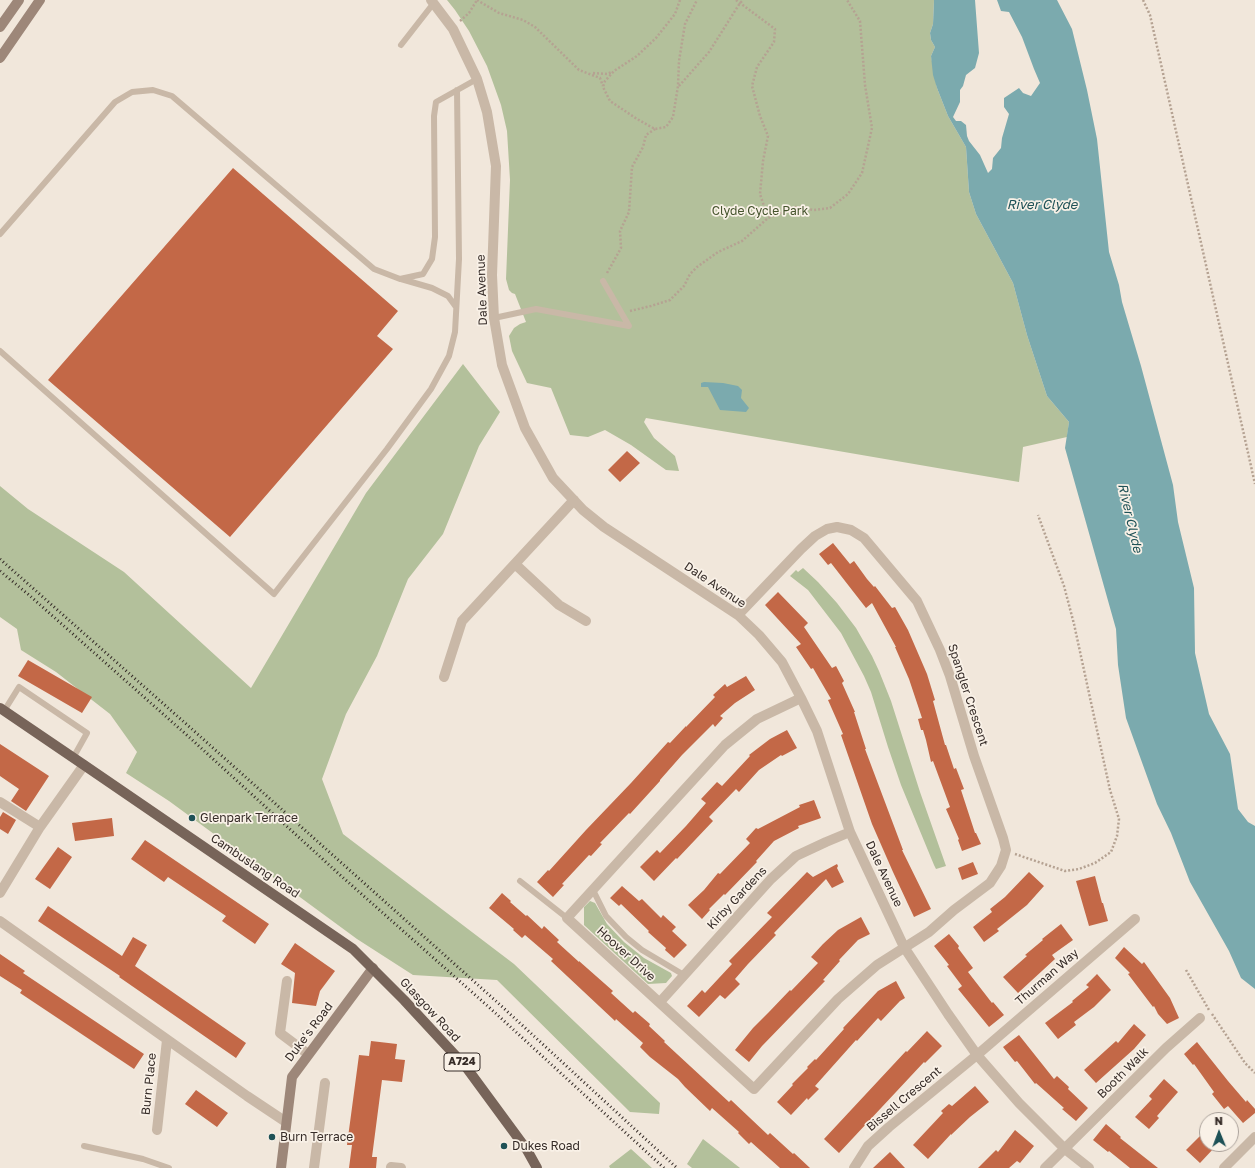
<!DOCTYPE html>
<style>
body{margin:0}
#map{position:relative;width:1255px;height:1168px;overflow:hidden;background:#f1e7db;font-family:"Golos Text",sans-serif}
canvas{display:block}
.north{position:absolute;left:1199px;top:1112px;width:40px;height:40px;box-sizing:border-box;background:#f9f1e7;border:1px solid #aba29b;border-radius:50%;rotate:359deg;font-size:11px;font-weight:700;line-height:16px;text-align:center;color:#362c28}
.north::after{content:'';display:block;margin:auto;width:14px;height:18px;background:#1e5156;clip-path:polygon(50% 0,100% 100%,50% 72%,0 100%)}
</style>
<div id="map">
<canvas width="1255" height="1168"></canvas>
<div class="north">N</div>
</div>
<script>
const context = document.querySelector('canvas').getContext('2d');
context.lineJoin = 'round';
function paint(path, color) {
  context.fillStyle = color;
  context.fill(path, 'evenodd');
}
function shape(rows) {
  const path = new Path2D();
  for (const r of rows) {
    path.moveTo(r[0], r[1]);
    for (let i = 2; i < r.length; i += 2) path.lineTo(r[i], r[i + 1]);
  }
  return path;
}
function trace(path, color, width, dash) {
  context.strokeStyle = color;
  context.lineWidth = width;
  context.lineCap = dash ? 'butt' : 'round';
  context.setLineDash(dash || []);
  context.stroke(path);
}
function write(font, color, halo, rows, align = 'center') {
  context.font = font + ' "Golos Text",sans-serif';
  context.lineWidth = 3.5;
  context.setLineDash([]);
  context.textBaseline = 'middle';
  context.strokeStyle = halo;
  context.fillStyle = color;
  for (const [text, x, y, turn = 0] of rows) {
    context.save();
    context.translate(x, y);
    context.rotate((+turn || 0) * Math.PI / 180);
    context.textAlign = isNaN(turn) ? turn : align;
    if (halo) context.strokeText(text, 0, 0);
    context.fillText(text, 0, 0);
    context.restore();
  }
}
paint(shape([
 [447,0,934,0,933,24,930,33,931,40,935,47,931,56,937,88,948,116,966,147,969,192,976,214,1013,283,1027,335,1047,396,1069,422,1067,437,1023,447,1019,482,646,418,644,422,654,438,675,456,679,471,666,470,631,445,605,430,588,437,570,435,551,388,527,383,512,351,509,336,514,328,520,324,526,322,515,294,512,293,509,290,506,279,510,180,507,131,501,105,487,66,469,31,455,10],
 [463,364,500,412,479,446,443,534,408,579,377,656,346,714,322,779,343,834,514,964,660,1103,659,1114,630,1112,497,980,413,975,357,939,169,801,126,773,137,752,110,714,56,672,21,650,17,629,0,617,0,486,28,509,124,572,251,688,366,493],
 [803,568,818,582,837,603,856,628,872,656,879,671,891,701,920,792,946,866,936,869,934,865,901,785,888,747,871,692,864,676,841,633,808,590,790,576,796,570,798,572],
 [590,901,595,903,607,924,624,942,644,958,671,973,672,976,666,983,648,984,584,925,584,907],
 [703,1139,740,1168,692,1168,687,1164],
 [631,1149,652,1168,610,1168,609,1166]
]), '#b3c09b');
paint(shape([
 [934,0,975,0,979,53,975,68,966,75,963,86,960,90,960,102,953,117,956,121,961,121,966,125,967,136,969,141,980,155,988,173,992,169,993,158,1001,148,1002,138,1009,114,1004,107,1004,98,1019,88,1023,93,1031,96,1040,83,1034,69,1022,37,1009,12,1001,11,997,0,1057,0,1072,29,1087,90,1097,139,1109,252,1119,285,1122,302,1141,366,1173,485,1178,522,1194,588,1195,653,1209,714,1230,754,1238,809,1248,822,1255,826,1255,989,1241,978,1229,951,1190,882,1171,833,1157,804,1126,718,1118,665,1116,629,1065,448,1069,422,1047,396,1027,335,1013,283,976,214,969,192,966,147,948,116,937,88,933,75,931,56,935,47,931,40,930,33,933,24],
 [704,382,723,383,738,386,742,390,741,398,749,408,746,412,720,410,708,387,701,387,701,383]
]), '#7baaae');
paint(shape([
 [233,168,398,311,377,336,393,349,230,537,48,380],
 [627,451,640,463,620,482,608,470],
 [833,543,850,564,854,561,867,579,874,587,875,586,892,608,895,607,908,630,927,674,935,700,933,701,945,745,946,745,954,769,956,768,964,789,961,790,975,833,976,833,981,844,962,851,958,840,959,839,946,809,950,807,933,761,931,762,926,740,923,730,921,730,918,719,922,718,909,679,895,647,896,647,872,603,866,608,831,563,828,565,819,554],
 [778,592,808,623,804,627,832,668,836,666,844,681,842,683,855,712,854,712,866,749,865,749,903,850,902,850,931,909,914,917,893,872,872,824,841,735,843,734,828,700,831,699,813,668,811,669,796,647,801,644,765,605],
 [28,660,92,697,82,713,18,676],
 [746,676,755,690,735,703,720,716,723,718,715,727,713,724,682,755,660,780,660,781,630,814,629,813,600,843,602,844,591,856,589,855,562,884,564,885,553,897,537,882,548,870,549,871,586,830,631,783,668,742,670,743,686,726,686,727,715,697,713,695,725,684,727,687],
 [787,730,797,748,782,756,781,755,759,770,739,792,736,789,709,817,713,821,677,859,676,858,654,881,640,867,657,850,660,853,686,826,706,803,701,799,717,782,722,786,750,756,749,755,770,739],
 [0,744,49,776,26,811,11,801,19,789,0,776],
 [814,800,821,818,798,826,799,828,774,841,756,861,757,862,725,895,724,894,709,909,710,910,702,919,688,905,704,890,718,873,720,874,750,843,746,839,756,828,758,829,800,807,799,805],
 [3,812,16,820,8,834,0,829,0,817],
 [112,818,114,836,75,841,72,823],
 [145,840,269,924,255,944,222,921,226,916,168,877,164,882,131,859],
 [58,847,72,857,50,889,35,879],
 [973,862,978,874,962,880,958,868],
 [837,864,838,866,837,868,844,882,832,888,826,879,774,933,776,935,748,964,735,979,740,984,725,999,720,995,699,1017,687,1006,702,990,705,993,732,964,729,961,772,917,767,913,807,872,813,877],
 [1029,872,1044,886,1027,905,997,929,999,931,984,942,973,927,992,912,990,909,1005,897],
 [1095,876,1102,903,1103,903,1108,921,1089,926,1076,881],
 [622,886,639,901,642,899,661,918,663,915,676,927,672,931,687,945,674,958,665,950,666,948,648,932,649,931,621,904,619,906,610,898],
 [502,893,511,901,510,902,526,916,527,915,542,929,544,926,559,940,557,942,579,962,579,961,613,991,611,993,633,1013,635,1011,650,1024,649,1026,665,1041,664,1042,729,1102,731,1100,768,1135,770,1133,793,1154,794,1153,810,1168,780,1168,751,1142,749,1144,738,1133,739,1132,712,1108,710,1111,685,1087,678,1079,650,1057,640,1047,643,1043,616,1019,615,1021,551,961,553,959,525,935,522,938,513,930,514,929,489,908],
 [48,906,122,956,133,937,147,945,135,966,246,1043,236,1058,119,977,120,976,38,921],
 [861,917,870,934,858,940,839,960,840,961,823,980,825,981,762,1046,749,1062,735,1050,753,1028,769,1012,790,990,791,991,818,963,811,957,823,944,838,930],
 [1061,924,1073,940,1052,955,1055,959,1018,993,1003,977,1027,956,1025,955,1043,940,1042,939],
 [949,934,959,946,958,948,973,968,968,972,992,1003,993,1002,1004,1015,989,1027,958,989,962,986,947,966,949,965,934,946],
 [295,943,335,971,320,991,316,1006,292,1003,295,973,281,964],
 [1124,947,1142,964,1144,962,1170,998,1179,1018,1167,1024,1158,1014,1154,1006,1153,1007,1128,974,1130,973,1115,958],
 [0,954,25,971,23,973,144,1054,134,1069,20,993,22,990,0,976],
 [1097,974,1111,990,1094,1007,1074,1022,1076,1025,1058,1039,1045,1023,1073,1002,1072,1001,1089,987,1086,985],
 [896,981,905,998,900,1001,881,1021,878,1018,857,1041,856,1040,815,1086,819,1089,808,1100,807,1098,791,1115,777,1102,793,1085,792,1084,808,1068,807,1067,815,1059,816,1060,844,1029,843,1028,878,991],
 [1134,1024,1146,1035,1134,1049,1096,1083,1084,1070,1116,1041,1118,1043],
 [927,1031,942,1046,925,1063,924,1062,839,1153,824,1139,906,1051,907,1052],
 [1019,1035,1054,1079,1057,1076,1069,1087,1068,1089,1088,1108,1076,1121,1062,1109,1064,1108,1036,1083,1035,1084,1017,1061,1015,1062,1003,1047],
 [371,1041,397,1044,395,1059,405,1060,402,1082,382,1080,372,1157,377,1157,376,1168,349,1168,352,1145,347,1145,359,1055,369,1056],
 [1197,1042,1228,1081,1246,1102,1247,1100,1255,1109,1255,1113,1243,1123,1228,1106,1224,1109,1212,1094,1214,1092,1194,1064,1193,1065,1184,1054],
 [1164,1079,1178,1092,1157,1116,1159,1118,1149,1129,1135,1117,1152,1099,1149,1096],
 [975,1086,989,1102,970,1117,951,1135,951,1134,928,1159,913,1145,943,1113,941,1111,949,1104,952,1106],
 [196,1090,228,1113,217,1127,185,1104],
 [1106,1124,1121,1137,1120,1138,1158,1168,1130,1168,1109,1151,1108,1152,1093,1140],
 [1015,1130,1034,1146,1020,1163,1017,1161,1009,1168,978,1168,996,1150,998,1152],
 [1202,1134,1207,1139,1207,1144,1212,1144,1215,1147,1200,1163,1186,1150],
 [890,1152,905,1168,873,1168]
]), '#c36847');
trace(shape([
 [477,0,499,13,523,20,535,27,579,70,600,78,603,86],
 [680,0,675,14,656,38,637,56,614,71,605,81,603,87,610,101,637,119,655,129,666,127,673,117,678,86,679,61,685,24,697,0],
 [736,0,775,29,774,42,757,67,752,86,760,116,768,136,763,161,760,194,768,218],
 [1143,0,1150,15,1255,484],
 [460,21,469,13,477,0],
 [593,73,607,74,612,72],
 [679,86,709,52,740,3,743,0],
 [607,273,621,248,620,231,629,212,632,167,643,147,646,135,655,129],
 [630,311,651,306,670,300,684,286,690,274,697,267,718,252,742,241,768,218,796,207,814,210,830,208,848,194,862,173,872,128,865,85,860,21,847,0],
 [1015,854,1065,871,1079,869,1095,863,1111,852,1117,836,1119,819,1110,790,1074,624,1064,586,1038,515],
 [1186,970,1209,1010],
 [1212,1014,1245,1063,1255,1073]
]), '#b5a292', 2.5, [2, 2]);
trace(shape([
 [401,45,433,4],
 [0,234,115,102,132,92,153,90,172,96,374,269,400,279,423,274,432,259,435,237,434,116,436,102,477,79],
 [401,279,432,288,448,296,456,307],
 [494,318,536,309,629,326,603,281],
 [0,351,274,594,387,449,431,389,449,356,455,332,459,259,457,90],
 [4,711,19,687,87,733,73,758],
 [520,881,567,918],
 [593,890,606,916,626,937,642,950,684,975],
 [84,1146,143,1159,169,1168]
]), '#c9b8a7', 6);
trace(shape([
 [431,0,453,29,477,79,487,112,496,166,492,275,494,318,502,365,525,428,553,478,583,510,604,527,738,615,759,635,782,662,801,698,817,731,850,832,904,947,948,1014,977,1055,1019,1103,1065,1149,1089,1168],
 [515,564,559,605,586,621],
 [738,615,801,549,815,536,827,529,837,527,851,530,864,538,917,601,940,650,950,676,974,756,1003,838,1006,850,1001,866,990,883,954,910,929,932,877,965,838,999,754,1089,567,918,725,745,757,719,801,698],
 [444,677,462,621,574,500],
 [0,802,40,827],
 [0,893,40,827,84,765],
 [0,921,247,1096,286,1122],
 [287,981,280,1033,308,1054],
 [660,1002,771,879,796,856,826,842,850,832],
 [157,1130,167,1040],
 [391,1167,401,1168],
 [314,1168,325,1083],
 [854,1168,868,1146,889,1127,977,1055,1135,919],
 [1045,1168,1166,1048,1200,1018],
 [1224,1168,1255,1137]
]), '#c9b8a7', 10);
trace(shape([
 [0,27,19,0],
 [0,58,40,0],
 [281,1168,292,1077,373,968]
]), '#9d8779', 10);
trace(shape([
 [0,708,84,765,353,949,404,1000,466,1067,527,1150,537,1168]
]), '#776459', 10);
trace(shape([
 [0,559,193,730,497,1002,677,1168],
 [0,571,29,595,189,737,339,874,491,1009,664,1168]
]), '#362c28', 3, [1, 3]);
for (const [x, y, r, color] of [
 [192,818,4,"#1e5156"],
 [272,1137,4,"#1e5156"],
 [504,1146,4,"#1e5156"]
]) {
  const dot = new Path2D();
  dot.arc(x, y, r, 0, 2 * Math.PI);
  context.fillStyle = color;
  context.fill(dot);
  trace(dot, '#f9f1e7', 1.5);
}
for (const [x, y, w] of [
 [462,1062,36]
]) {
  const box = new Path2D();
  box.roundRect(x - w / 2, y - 9, w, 18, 3);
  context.fillStyle = '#f9f1e7';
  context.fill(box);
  trace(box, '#362c28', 1);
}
write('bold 11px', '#362c28', null, [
 ["A724",462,1062]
]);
write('12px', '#44532c', '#f9f1e7', [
 ["Clyde Cycle Park",760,211]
]);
write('12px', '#362c28', '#f9f1e7', [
 ["Dale Avenue",482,290,-92],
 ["Dale Avenue",715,585,34],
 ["Spangler Crescent",968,695,72],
 ["Cambuslang Road",255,866,34],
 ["Dale Avenue",884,874,65],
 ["Kirby Gardens",737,898,-47],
 ["Hoover Drive",626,954,42],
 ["Thurman Way",1047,977,-41],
 ["Glasgow Road",430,1010,47],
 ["Duke's Road",309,1032,-53],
 ["Booth Walk",1123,1073,-45],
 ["Burn Place",149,1084,-84],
 ["Bissell Crescent",904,1099,-40]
]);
write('12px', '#362c28', '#f9f1e7', [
 ["Glenpark Terrace",200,818],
 ["Burn Terrace",280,1137],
 ["Dukes Road",512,1146]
], 'left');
write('italic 13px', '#1e5156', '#f9f1e7', [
 ["River Clyde",1042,205],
 ["River Clyde",1130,518,77]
]);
</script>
